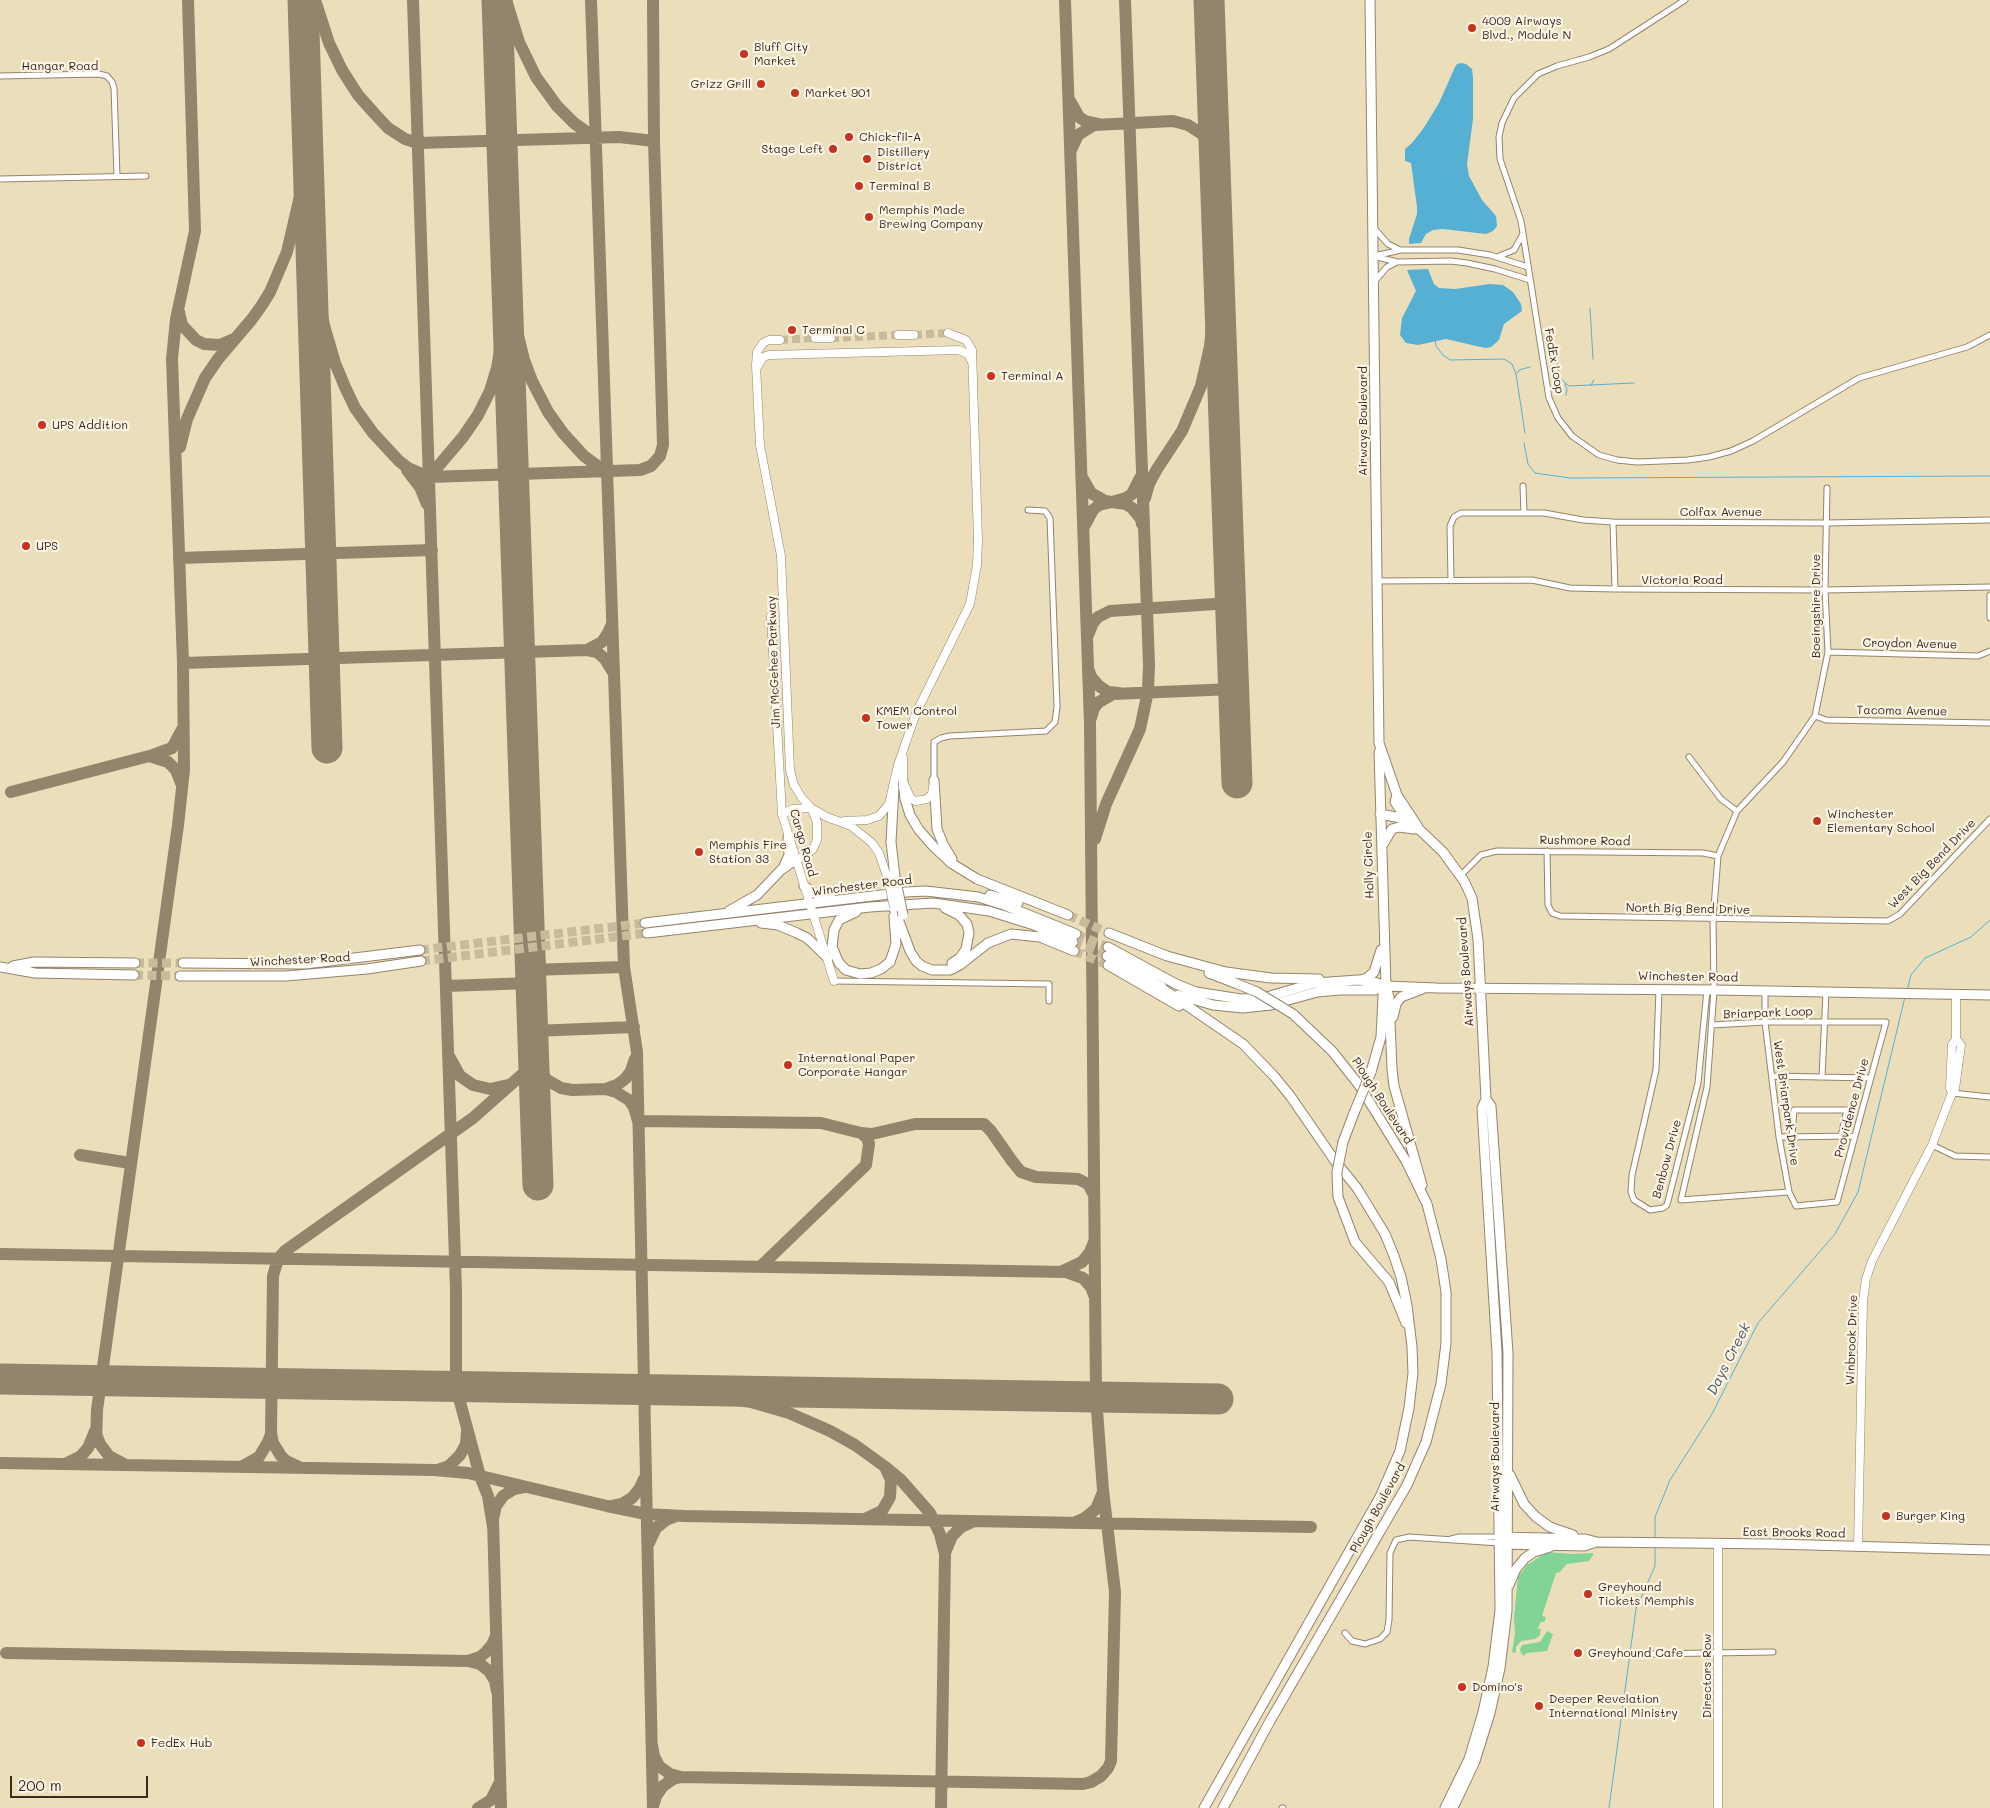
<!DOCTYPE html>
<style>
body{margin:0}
#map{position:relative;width:1990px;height:1808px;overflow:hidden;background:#ebdfbb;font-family:Mali,sans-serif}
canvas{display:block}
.scale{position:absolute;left:10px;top:1776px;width:138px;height:22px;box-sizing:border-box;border:2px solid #3b2a1e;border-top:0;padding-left:6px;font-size:15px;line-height:18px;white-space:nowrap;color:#3b2a1e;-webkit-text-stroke:4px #fcf5e5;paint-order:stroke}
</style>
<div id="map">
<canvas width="1990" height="1808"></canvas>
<div class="scale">200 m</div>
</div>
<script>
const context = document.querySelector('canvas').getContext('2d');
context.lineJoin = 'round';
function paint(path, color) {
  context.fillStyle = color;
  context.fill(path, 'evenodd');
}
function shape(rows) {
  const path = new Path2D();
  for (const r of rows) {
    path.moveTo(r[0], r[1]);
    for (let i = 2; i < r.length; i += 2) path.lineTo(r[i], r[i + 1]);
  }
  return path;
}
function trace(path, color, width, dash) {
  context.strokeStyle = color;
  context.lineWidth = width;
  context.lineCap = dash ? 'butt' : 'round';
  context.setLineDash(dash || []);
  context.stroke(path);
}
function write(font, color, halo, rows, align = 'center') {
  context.font = font + ' Mali,sans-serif';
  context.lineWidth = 4.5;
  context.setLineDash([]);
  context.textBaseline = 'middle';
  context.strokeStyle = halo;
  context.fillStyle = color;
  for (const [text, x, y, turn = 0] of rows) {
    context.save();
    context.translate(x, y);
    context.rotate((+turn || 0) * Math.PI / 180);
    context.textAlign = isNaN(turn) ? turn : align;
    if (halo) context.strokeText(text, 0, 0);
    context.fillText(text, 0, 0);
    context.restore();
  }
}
paint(shape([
 [1547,1552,1572,1554,1593,1553,1593,1555,1589,1561,1567,1564,1560,1572,1556,1573,1542,1616,1546,1617,1545,1621,1540,1623,1538,1629,1541,1629,1540,1635,1535,1639,1521,1641,1516,1647,1516,1653,1512,1652,1515,1633,1514,1617,1518,1577,1527,1565],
 [1547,1631,1553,1634,1547,1651,1526,1653,1524,1656,1521,1653,1520,1649,1522,1645,1540,1642]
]), '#81d496');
paint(shape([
 [1461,63,1466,64,1472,69,1473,77,1473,119,1467,164,1469,176,1482,200,1496,216,1497,226,1493,231,1486,234,1443,229,1433,230,1426,234,1421,243,1409,244,1409,239,1417,214,1417,207,1411,163,1405,161,1405,149,1412,143,1423,129,1439,103,1455,67,1457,64],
 [1428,269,1434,284,1439,288,1455,289,1490,284,1503,285,1513,292,1521,304,1522,311,1504,324,1499,340,1491,347,1485,348,1446,339,1418,345,1406,343,1400,335,1402,318,1416,291,1407,270]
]), '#55b0d3');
trace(shape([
 [1590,308,1593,359],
 [1435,339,1436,346,1443,355,1450,360,1504,359,1512,364,1516,374,1525,433],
 [1553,363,1557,362,1560,378,1569,386,1634,383],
 [1517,373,1519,370,1530,367],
 [1565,384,1567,389,1566,395],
 [1591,385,1594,380],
 [1524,443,1528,464,1535,473,1570,478,1990,476],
 [1907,991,1911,975,1925,958,1971,937,1990,920],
 [1655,1539,1655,1517,1670,1480,1712,1414,1758,1323,1835,1234,1858,1192,1905,997],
 [1609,1808,1636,1609,1655,1566,1655,1545]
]), '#55b0d3', 1);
trace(shape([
 [315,0,329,43,342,70,358,95,374,113,388,128,405,139,418,143,619,137,654,141],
 [413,0,456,1289,456,1387,480,1476,488,1496,493,1527],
 [506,0,519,42,536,77,557,106,574,123,595,138],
 [591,0,624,967,637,1052,653,1808],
 [500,91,503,0],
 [1070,101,1079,117,1085,121,1099,124],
 [1071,150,1078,135,1094,125,1173,121,1188,125,1202,134,1210,146,1214,156],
 [506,260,514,319,524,360,532,381,548,412,563,433,584,456,599,467,608,470],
 [312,272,325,329,335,363,345,387,355,408,373,433,399,461,408,468,429,477,640,470,651,466,660,456,663,445,654,141,653,0],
 [179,312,182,325,196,340,204,344,220,345,234,339],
 [180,447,187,419,205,378,218,359,252,319,262,305,270,292,287,252,300,196,307,131],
 [407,470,420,487,427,504],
 [429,477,463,437,478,415,490,391,497,368,502,339,505,296],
 [1083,479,1091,493,1105,501,1112,502,1126,498,1132,494,1140,478],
 [1145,498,1149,484,1157,469,1182,431,1201,386,1210,346,1218,268],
 [1085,525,1093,510,1099,505,1112,502,1126,504,1132,508,1141,519,1142,524],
 [179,558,432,550],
 [612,624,608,633,602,642,587,650,597,652,605,659,613,672],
 [1088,635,1093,623,1098,617,1110,611,1230,603],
 [183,663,587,650],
 [1089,671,1091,677,1099,686,1108,692,1119,693],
 [1091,718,1094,708,1099,702,1113,694,1233,689],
 [149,756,168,762,176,770,181,783],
 [11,792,153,755,172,748,183,728],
 [1095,839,1106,804,1140,729,1148,691,1149,665,1125,0],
 [530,970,624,967],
 [446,986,531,983],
 [533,1031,634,1027],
 [533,1054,536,1066,547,1080,561,1088,572,1090,606,1089,616,1092,629,1100,634,1107,638,1121,821,1123,861,1133,872,1134,915,1124,984,1124,991,1131,1012,1161,1021,1172,1036,1177,1078,1179,1088,1184,1094,1195],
 [450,1058,460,1076,473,1085,490,1089,508,1085],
 [606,1089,617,1085,625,1079,631,1071,635,1059],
 [80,1155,130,1163],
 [0,1254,1066,1272,1083,1278,1091,1287,1094,1295],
 [760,1267,866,1165,869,1144,867,1138,861,1133],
 [1063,1271,1082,1262,1090,1252,1094,1242],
 [675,1391,751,1402,789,1413,830,1431,855,1445,884,1466,901,1480,930,1513,940,1534,945,1554,941,1808],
 [96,1434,100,1444,109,1456,124,1464],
 [96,1442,97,1410,178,825,184,770,183,663,172,359,176,319,195,231,188,0],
 [0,1463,434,1470,468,1473,607,1506,646,1514,684,1516,1311,1527],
 [67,1463,81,1456,88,1448,95,1431],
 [243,1466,259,1457,268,1442,271,1434],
 [299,1467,286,1461,281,1456,273,1443,271,1433,273,1276,278,1259,285,1251,473,1118,526,1071,533,1054],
 [438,1470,449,1466,460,1455,466,1444,467,1431],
 [612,1506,622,1504,632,1498,640,1488,644,1479],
 [867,1518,882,1511,890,1497,891,1480,886,1469],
 [1076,1522,1085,1518,1096,1509,1103,1492],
 [648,1545,656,1528,666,1520,674,1517],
 [945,1553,952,1536,961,1527,972,1522],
 [6,1653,468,1661,480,1664,489,1671,495,1681,497,1691],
 [468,1661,480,1657,486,1652,492,1645,496,1636],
 [652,1745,654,1756,659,1766,670,1774,681,1777,1083,1784,1091,1782,1101,1776,1108,1768,1111,1761,1115,1592,1103,1490,1096,1397,1090,724,1065,0],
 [654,1803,656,1796,663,1786,673,1779,681,1777],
 [478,1808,491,1800,499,1784],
 [501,1808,493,1519,496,1506,503,1496,514,1489,524,1487]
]), '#93846c', 12);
trace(shape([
 [303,0,327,748],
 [497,0,538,1185],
 [1209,0,1237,783],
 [0,1379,1218,1399]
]), '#93846c', 31);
trace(shape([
 [914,335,948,333],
 [831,338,898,335],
 [780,340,815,338]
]), '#c8bb9c', 8, [8, 4]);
trace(shape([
 [1068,915,1109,933],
 [1076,934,1108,947],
 [1073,942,1107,956],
 [420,950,645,923],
 [1074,951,1108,965],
 [421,961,647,933],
 [135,963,183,963],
 [134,975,180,976]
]), '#c8bb9c', 9, [9, 4.5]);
const street = shape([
 [1685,0,1609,49,1589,57,1557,66,1538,74,1514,98,1502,123,1499,137,1500,159,1521,221,1549,398,1558,418,1572,436,1599,455,1617,460,1637,462,1688,460,1709,457,1731,451,1753,441,1859,378,1967,347,1990,335],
 [0,76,99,74,107,76,112,82,114,88,117,176],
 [0,179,146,176],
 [1373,227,1388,244,1398,249],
 [1373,256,1397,262,1451,261,1467,263,1495,269,1530,280],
 [1374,256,1401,250,1458,250,1490,255,1528,267],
 [1497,257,1514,250,1523,234],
 [1374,282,1387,267,1395,263],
 [1523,486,1524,513],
 [1613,522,1615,589],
 [1376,581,1532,580,1570,588,1615,589,1825,590,1990,587],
 [1451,581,1450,526,1454,517,1461,513,1544,513,1583,520,1613,522,1827,523,1990,520],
 [1990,595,1990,618],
 [1828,652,1978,656,1990,651],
 [1815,716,1826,720,1990,723],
 [1689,757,1721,799,1737,811],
 [934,780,934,742,941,738,950,736,1046,731,1055,722,1057,707,1050,518,1045,511,1028,510],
 [1547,851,1548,905,1552,913,1560,916,1888,921,1900,914,1990,819],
 [1460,876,1481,855,1497,851,1703,853,1718,856],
 [834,981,1049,984,1049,1001],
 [1659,990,1656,1070,1632,1175,1631,1192,1634,1200,1650,1210,1663,1208,1667,1205,1698,1083,1707,990],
 [1712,1025,1765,1022,1886,1022,1837,1202,1796,1206,1789,1192,1779,1137,1765,1022,1765,991],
 [1772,1076,1869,1078],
 [1822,1077,1826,992],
 [1952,1093,1990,1097],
 [1779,1137,1855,1136],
 [1792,1137,1794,1110,1847,1110,1841,1136],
 [1932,1145,1955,1156,1990,1157],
 [1789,1192,1681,1200,1707,1087,1714,990,1713,920,1718,856,1737,811,1783,762,1815,716,1828,652,1825,590,1827,488],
 [1451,1539,1459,1537,1499,1537],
 [1345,1633,1352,1641,1365,1644,1380,1639,1387,1632,1389,1620,1390,1553,1396,1540,1409,1537,1499,1543],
 [1647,1654,1773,1652],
 [1282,1808,1283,1808]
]);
const secondary = shape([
 [898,335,914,335],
 [815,338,831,338],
 [780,340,769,340,763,343,757,352,756,365,760,445,781,556,790,770,794,785,802,798,811,808,827,817,851,826,872,843,879,853,888,879],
 [758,366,763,357,769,355,959,350,968,354,972,362],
 [771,616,782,814,834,981],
 [903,758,903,781,911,799,916,801,927,799,932,794,933,787],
 [782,814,793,809,811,808],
 [844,821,867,820,879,816,889,804,898,765,916,713,970,604,977,565,978,540,972,350,966,340,948,333],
 [795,860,805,856,813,849,817,840,817,822,811,808],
 [1952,1093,1950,1088,1952,1045,1956,1039,1956,995],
 [1858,1547,1863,1301,1866,1279,1872,1261,1932,1145,1952,1093,1955,1089,1961,1045,1956,1039],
 [1718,1808,1718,1544]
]);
const primary = shape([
 [1370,0,1379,743,1397,795,1418,827],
 [1379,752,1386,986,1389,997,1392,1069,1394,1086,1422,1185],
 [934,780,937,829,943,844,952,859],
 [903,781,905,799,910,815,919,830,934,847,951,863,977,879,1068,915],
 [894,787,891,842,895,877],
 [1397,795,1395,802,1407,820],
 [1380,814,1401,818,1409,823,1421,831,1443,852,1464,881,1472,898,1478,939,1486,1099,1482,1108,1497,1353,1500,1610,1493,1667,1483,1712,1469,1759,1445,1808],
 [1382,846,1392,829,1399,827,1414,829],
 [784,866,789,855,788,838],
 [804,886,816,894,832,899],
 [990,895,1018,903],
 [894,908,910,951,916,961,922,966,932,970,950,970,960,965,988,943,1011,934,1040,937,1074,951],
 [945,908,959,915,967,924,969,933,966,949,960,958,952,963],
 [729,911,757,895,781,870,795,860],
 [856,912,839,920,834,930,832,947,839,963,846,970,860,974,871,973,881,969,890,962,896,944,894,916],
 [645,923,906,892,926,891,978,897,1004,905,1076,934],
 [761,923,778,925,797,933,807,938,828,958],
 [647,933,870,907,933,903,989,911,1034,925,1073,942],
 [1109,933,1167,956,1226,972,1271,978,1319,979],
 [1108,947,1176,984,1196,992,1241,999,1263,998,1315,983,1358,980,1374,982,1386,986,1437,988,1714,990,1990,995],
 [1107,956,1162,987],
 [183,963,305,964,420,950],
 [1108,965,1179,1006],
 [13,966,34,962,135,963],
 [0,967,35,973,134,975],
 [1209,973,1235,983],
 [180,976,286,976,367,969,421,961],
 [1360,980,1367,978,1374,972,1381,950],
 [1157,985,1243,1044,1274,1076,1291,1097,1335,1161,1357,1188,1385,1234,1394,1256,1401,1277,1407,1305,1412,1347,1413,1373,1409,1408,1400,1451,1380,1497,1204,1808],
 [1178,995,1213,1005,1243,1008,1271,1005,1317,992,1340,990,1375,990,1386,986],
 [1393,1017,1396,1004,1401,997,1422,989],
 [1371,1072,1381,1037,1383,996,1386,986],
 [1343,1142,1354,1113],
 [1338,1197,1355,1242,1389,1282,1406,1323],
 [1510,1475,1524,1504,1536,1517,1550,1527,1573,1535],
 [1502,1537,1585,1539,1597,1542,1774,1544,1990,1550],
 [1502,1544,1584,1546,1596,1542],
 [1509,1585,1516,1569,1525,1558,1534,1552,1550,1547],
 [1223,1808,1270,1721,1407,1485,1426,1442,1441,1384,1446,1343,1446,1292,1441,1259,1427,1204,1406,1161,1359,1085,1332,1051,1293,1014],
 [1453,1808,1475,1761,1490,1713,1500,1668,1507,1611,1508,1353,1491,1106,1486,1099]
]);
trace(street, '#93846c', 7);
trace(secondary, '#93846c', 9);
trace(primary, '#93846c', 11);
trace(street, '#fff', 5);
trace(secondary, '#fff', 8);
trace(primary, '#fff', 9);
const secondaryBridge = shape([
 [888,879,894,908]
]);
const primaryBridge = shape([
 [895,877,903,915],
 [1235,983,1257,992,1293,1014],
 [1354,1113,1371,1072],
 [1338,1197,1337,1172,1343,1142]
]);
trace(secondaryBridge, '#93846c', 9, []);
trace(primaryBridge, '#93846c', 11, []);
trace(secondaryBridge, '#fff', 8);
trace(primaryBridge, '#fff', 9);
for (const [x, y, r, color] of [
 [1472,28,5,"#c8321e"],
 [744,54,5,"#c8321e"],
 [761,84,5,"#c8321e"],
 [795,93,5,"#c8321e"],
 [849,137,5,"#c8321e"],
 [833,149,5,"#c8321e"],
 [867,159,5,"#c8321e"],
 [859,186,5,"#c8321e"],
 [869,217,5,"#c8321e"],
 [792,330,5,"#c8321e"],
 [991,376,5,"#c8321e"],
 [42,425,5,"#c8321e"],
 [26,546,5,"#c8321e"],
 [866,718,5,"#c8321e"],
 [1817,821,5,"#c8321e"],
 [699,852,5,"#c8321e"],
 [788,1065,5,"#c8321e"],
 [1886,1516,5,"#c8321e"],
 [1588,1594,5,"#c8321e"],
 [1578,1653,5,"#c8321e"],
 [1462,1687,5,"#c8321e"],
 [1539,1706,5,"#c8321e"],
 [141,1743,5,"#c8321e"]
]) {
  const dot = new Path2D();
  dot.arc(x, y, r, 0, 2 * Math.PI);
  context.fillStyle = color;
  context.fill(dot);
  trace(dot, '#fcf5e5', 2);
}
write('12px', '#3b2a1e', '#fcf5e5', [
 ["4009 Airways",1482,21],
 ["Blvd., Module N",1482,35],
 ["Bluff City",754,47],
 ["Market",754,61],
 ["Grizz Grill",751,84,"right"],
 ["Market 901",805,93],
 ["Chick-fil-A",859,137],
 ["Stage Left",823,149,"right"],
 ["Distillery",877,152],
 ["District",877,166],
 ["Terminal B",869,186],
 ["Memphis Made",879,210],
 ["Brewing Company",879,224],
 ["Terminal C",802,330],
 ["Terminal A",1001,376],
 ["UPS Addition",52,425],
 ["UPS",36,546],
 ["KMEM Control",876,711],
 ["Tower",876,725],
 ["Winchester",1827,814],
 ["Elementary School",1827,828],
 ["Memphis Fire",709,845],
 ["Station 33",709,859],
 ["International Paper",798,1058],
 ["Corporate Hangar",798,1072],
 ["Burger King",1896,1516],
 ["Greyhound",1598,1587],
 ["Tickets Memphis",1598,1601],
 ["Greyhound Cafe",1588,1653],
 ["Domino's",1472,1687],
 ["Deeper Revelation",1549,1699],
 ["International Ministry",1549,1713],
 ["FedEx Hub",151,1743]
], 'left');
write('12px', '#3b2a1e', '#fcf5e5', [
 ["Hangar Road",60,66],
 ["FedEx Loop",1554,361,80],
 ["Airways Boulevard",1363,421,-90],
 ["Colfax Avenue",1721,512],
 ["Victoria Road",1682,580],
 ["Boeingshire Drive",1816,606,-90],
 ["Croydon Avenue",1910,644,1],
 ["Jim McGehee Parkway",774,662,-92],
 ["Tacoma Avenue",1902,711,1],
 ["Rushmore Road",1585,841,1],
 ["Cargo Road",803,843,74],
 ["West Big Bend Drive",1932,864,-46],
 ["Holly Circle",1369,865,-92],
 ["Winchester Road",862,886,-7],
 ["North Big Bend Drive",1688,909,1],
 ["Winchester Road",300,960,-3],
 ["Airways Boulevard",1466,972,-94],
 ["Winchester Road",1688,977,1],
 ["Briarpark Loop",1768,1013,-2],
 ["Plough Boulevard",1382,1101,57],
 ["West Briarpark Drive",1786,1103,82],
 ["Providence Drive",1852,1108,-75],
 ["Benbow Drive",1667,1159,-75],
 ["Winbrook Drive",1852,1340,-88],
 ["Airways Boulevard",1495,1457,-90],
 ["Plough Boulevard",1378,1508,-61],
 ["East Brooks Road",1794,1533,1],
 ["Directors Row",1707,1676,-90]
]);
write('italic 14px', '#44595d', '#fcf5e5', [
 ["Days Creek",1729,1359,-63]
]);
</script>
